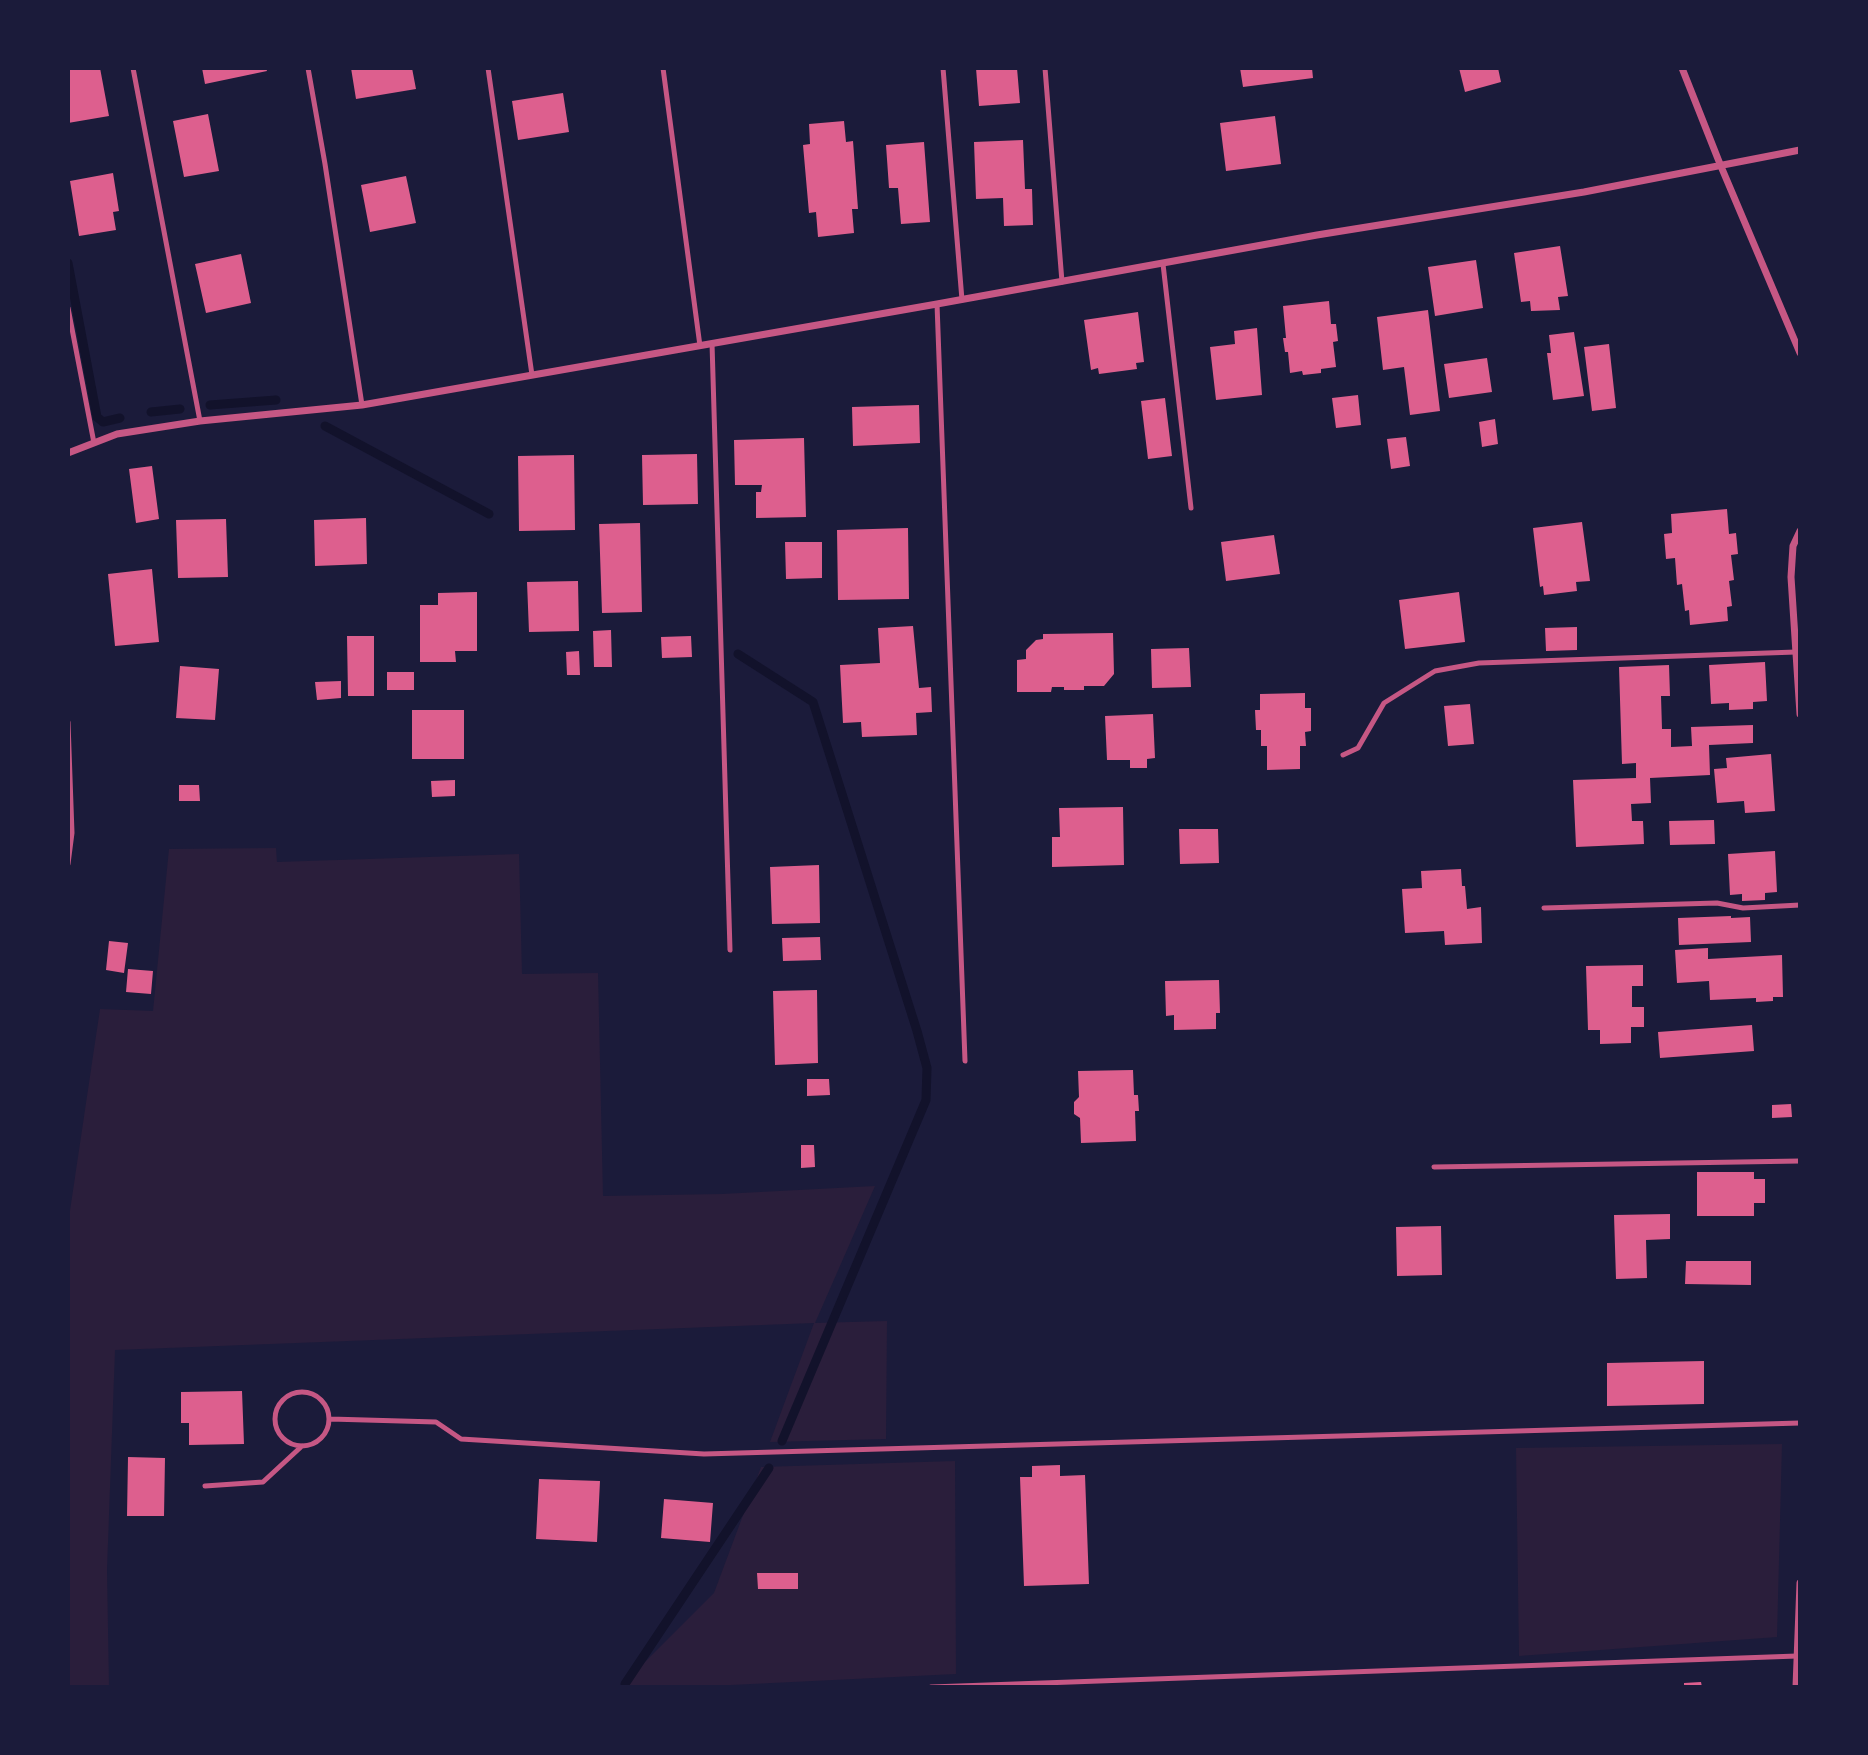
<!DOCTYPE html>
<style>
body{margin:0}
#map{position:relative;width:1868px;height:1755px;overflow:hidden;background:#1b1b3a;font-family:"Work Sans",sans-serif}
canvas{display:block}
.frame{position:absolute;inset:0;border:70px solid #1b1b3a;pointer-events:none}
</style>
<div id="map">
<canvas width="1868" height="1755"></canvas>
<div class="frame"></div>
</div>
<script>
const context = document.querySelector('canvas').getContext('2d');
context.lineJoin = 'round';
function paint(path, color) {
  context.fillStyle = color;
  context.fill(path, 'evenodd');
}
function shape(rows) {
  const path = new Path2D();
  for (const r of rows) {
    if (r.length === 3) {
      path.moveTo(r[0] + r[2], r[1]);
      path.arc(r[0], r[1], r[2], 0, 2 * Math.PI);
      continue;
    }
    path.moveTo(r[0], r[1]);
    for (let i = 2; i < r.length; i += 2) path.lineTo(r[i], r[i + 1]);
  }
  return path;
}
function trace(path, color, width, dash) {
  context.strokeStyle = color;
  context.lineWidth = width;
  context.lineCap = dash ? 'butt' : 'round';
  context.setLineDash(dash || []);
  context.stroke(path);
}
paint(shape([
 [276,848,277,862,519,854,522,974,598,973,603,1196,722,1194,875,1186,815,1323,887,1321,886,1439,770,1442,814,1323,115,1350,107,1570,109,1687,68,1687,68,1224,100,1009,153,1011,169,849],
 [1782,1444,1777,1637,1519,1656,1516,1448],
 [955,1461,956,1674,690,1687,620,1687,714,1593,761,1467]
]), '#2a1e3b');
trace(shape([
 [68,263,97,417,103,422,120,418],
 [210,405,276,400],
 [151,412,180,409],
 [325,426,489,514],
 [738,654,813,702,917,1031,927,1068,926,1100,782,1441],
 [625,1684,769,1468]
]), '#12122b', 9);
paint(shape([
 [68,68,100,68,109,116,68,123],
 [202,68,266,68,267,71,205,84],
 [351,68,412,68,416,89,356,99],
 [976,68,1017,68,1020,103,979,106],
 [1240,68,1312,68,1313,78,1243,87],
 [1459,68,1498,68,1501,82,1465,92],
 [563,93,569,132,518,140,512,101],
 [208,114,219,171,184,177,173,121],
 [1275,116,1281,164,1226,171,1220,123],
 [844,121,846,142,853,141,858,209,852,209,854,233,818,237,816,212,809,213,803,145,810,144,809,124],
 [1023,140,1025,189,1032,189,1033,225,1004,226,1003,198,976,199,974,142],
 [924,142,930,222,901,224,898,188,889,188,886,145],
 [113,173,119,211,113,212,116,230,79,236,70,181],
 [406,176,416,223,370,232,361,185],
 [1560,246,1568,296,1558,297,1560,310,1531,311,1530,301,1521,302,1514,253],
 [241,254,251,303,206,313,195,264],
 [1476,260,1483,308,1435,316,1428,267],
 [1329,301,1331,324,1336,324,1338,341,1333,342,1336,367,1321,369,1321,373,1303,375,1302,371,1290,373,1288,352,1285,352,1283,338,1286,338,1283,306],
 [1428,310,1440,411,1410,415,1404,367,1383,370,1377,317],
 [1138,312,1144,362,1136,363,1137,369,1099,374,1098,368,1091,370,1084,320],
 [1257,328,1262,395,1216,400,1210,347,1235,344,1234,331],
 [1574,332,1584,396,1553,400,1547,353,1551,353,1549,335],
 [1609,344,1616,408,1592,411,1584,347],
 [1487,358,1492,392,1449,398,1444,364],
 [1358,395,1361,425,1336,428,1332,398],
 [1165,398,1172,456,1148,459,1141,401],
 [919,405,920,443,853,446,852,407],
 [1495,419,1498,444,1482,447,1479,422],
 [1406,437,1410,466,1391,469,1387,439],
 [804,438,806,517,756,518,756,492,761,492,762,485,735,485,734,440],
 [697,454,698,504,643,505,642,455],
 [574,455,575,530,519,531,518,456],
 [152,466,159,519,136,523,129,469],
 [1727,509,1729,534,1736,533,1738,554,1731,555,1734,580,1729,581,1732,606,1727,607,1728,621,1690,625,1689,610,1685,611,1682,584,1677,585,1675,558,1666,559,1664,534,1672,533,1671,514],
 [366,518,367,564,315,566,314,520],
 [226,519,228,577,178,578,176,520],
 [1582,522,1590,581,1576,582,1577,591,1544,595,1543,586,1540,587,1533,528],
 [640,523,642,612,602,613,599,524],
 [908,528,909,599,838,600,837,530],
 [1274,535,1280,574,1226,581,1221,542],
 [785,542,822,542,822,578,786,579],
 [152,569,159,642,115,646,108,574],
 [578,581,579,631,529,632,527,582],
 [477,592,477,651,455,651,456,662,420,662,420,605,438,605,438,593],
 [1459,592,1465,642,1405,649,1399,600],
 [913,626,919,688,931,687,932,712,916,713,917,735,862,737,861,722,843,723,840,665,880,663,878,628],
 [1577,627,1577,650,1546,651,1545,628],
 [611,630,612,667,594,667,593,631],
 [1113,633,1114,674,1104,686,1084,686,1084,690,1064,690,1064,687,1052,687,1051,692,1017,692,1017,660,1026,659,1026,650,1036,640,1043,639,1043,634],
 [347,636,374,636,374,696,348,696],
 [691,636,692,657,662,658,661,637],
 [1189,648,1191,687,1152,688,1151,649],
 [579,651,580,675,567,675,566,652],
 [1765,662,1767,701,1753,702,1753,709,1729,710,1729,703,1711,704,1709,665],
 [1669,665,1670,696,1661,696,1662,729,1671,729,1671,747,1692,746,1691,727,1753,725,1753,743,1709,745,1710,775,1650,778,1651,803,1631,804,1632,821,1643,821,1644,844,1576,847,1573,780,1636,778,1636,763,1622,764,1619,667],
 [180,666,219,669,215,720,176,718],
 [387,672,414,672,414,690,387,690],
 [341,681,341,698,317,700,315,682],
 [1305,693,1305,708,1311,708,1311,731,1305,732,1306,746,1300,746,1300,769,1267,770,1267,746,1261,746,1261,730,1256,730,1255,710,1260,710,1260,694],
 [1470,704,1474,744,1448,746,1444,706],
 [412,710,464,710,464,759,412,759],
 [1153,714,1155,758,1147,759,1147,768,1130,768,1130,760,1107,760,1105,716],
 [1771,754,1775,811,1745,813,1744,801,1717,803,1714,769,1727,768,1726,758],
 [455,780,455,796,432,797,431,781],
 [179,785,199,785,200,801,179,801],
 [1123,807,1124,865,1052,867,1052,837,1060,837,1059,808],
 [1714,820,1715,844,1670,845,1669,821],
 [1179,829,1218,829,1219,863,1180,864],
 [1775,851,1777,892,1765,893,1765,900,1742,901,1742,894,1730,895,1728,854],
 [819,865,820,923,772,924,770,867],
 [1461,869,1462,886,1465,886,1467,909,1481,907,1482,943,1445,945,1444,931,1405,933,1402,889,1422,888,1421,871],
 [1731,916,1731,918,1750,917,1751,942,1679,945,1678,918],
 [820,937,821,960,783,961,782,938],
 [109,941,128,943,124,973,106,970],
 [1708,948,1708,959,1782,955,1783,997,1773,997,1773,1001,1756,1002,1756,998,1710,1000,1709,981,1677,983,1675,950],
 [1643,965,1643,986,1632,986,1632,1007,1644,1007,1644,1027,1631,1027,1631,1043,1600,1044,1600,1030,1588,1030,1586,966],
 [128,969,153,971,151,994,126,992],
 [1219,980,1220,1013,1216,1013,1216,1029,1174,1030,1174,1015,1166,1016,1165,981],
 [817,990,818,1063,775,1065,773,991],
 [1752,1025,1754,1051,1660,1058,1658,1032],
 [1133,1070,1134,1095,1138,1095,1139,1111,1135,1111,1136,1141,1081,1143,1080,1118,1074,1114,1074,1102,1079,1097,1078,1071],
 [807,1079,829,1079,830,1095,807,1096],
 [1791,1104,1792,1117,1772,1118,1772,1105],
 [801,1145,814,1145,815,1167,801,1168],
 [1697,1172,1754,1172,1754,1179,1765,1179,1765,1203,1754,1203,1754,1216,1697,1216],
 [1670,1214,1670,1239,1646,1240,1647,1278,1616,1279,1614,1215],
 [1441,1226,1442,1275,1397,1276,1396,1227],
 [1686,1261,1751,1261,1751,1285,1685,1284],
 [1704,1361,1704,1404,1607,1406,1607,1363],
 [242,1391,244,1444,189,1445,189,1423,181,1423,181,1392],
 [128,1457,165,1458,164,1516,127,1516],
 [1060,1465,1060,1476,1085,1475,1089,1584,1024,1586,1020,1477,1032,1477,1032,1466],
 [539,1479,600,1481,597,1542,536,1539],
 [664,1499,713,1503,710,1542,661,1538],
 [757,1573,798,1573,798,1589,758,1589],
 [1701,1682,1702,1687,1684,1687,1684,1683]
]), '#dd5f8e');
trace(shape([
 [133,68,200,421],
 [308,68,325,164,362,405],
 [488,68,532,375],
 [663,68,700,346],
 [943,68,962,300],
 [1045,68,1062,282],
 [1163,264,1191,508],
 [937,304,965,1061],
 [68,308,94,443],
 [712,343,730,950],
 [68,722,72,833,68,864],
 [1343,755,1358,748,1384,703,1435,671,1479,663,1796,652],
 [1544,908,1717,903,1743,908,1800,905],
 [1434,1167,1800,1161],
 [302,1419,27],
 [330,1419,436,1422,461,1439,704,1454,1800,1423],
 [205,1486,263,1482,302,1446],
 [931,1687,1797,1656]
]), '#c65784', 5);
trace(shape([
 [1682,68,1720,164,1800,353],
 [68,453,117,434,200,421,362,405,937,304,1317,235,1584,192,1800,150],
 [1800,531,1793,546,1791,577,1800,714],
 [1796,1687,1800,1583]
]), '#c65784', 7);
</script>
